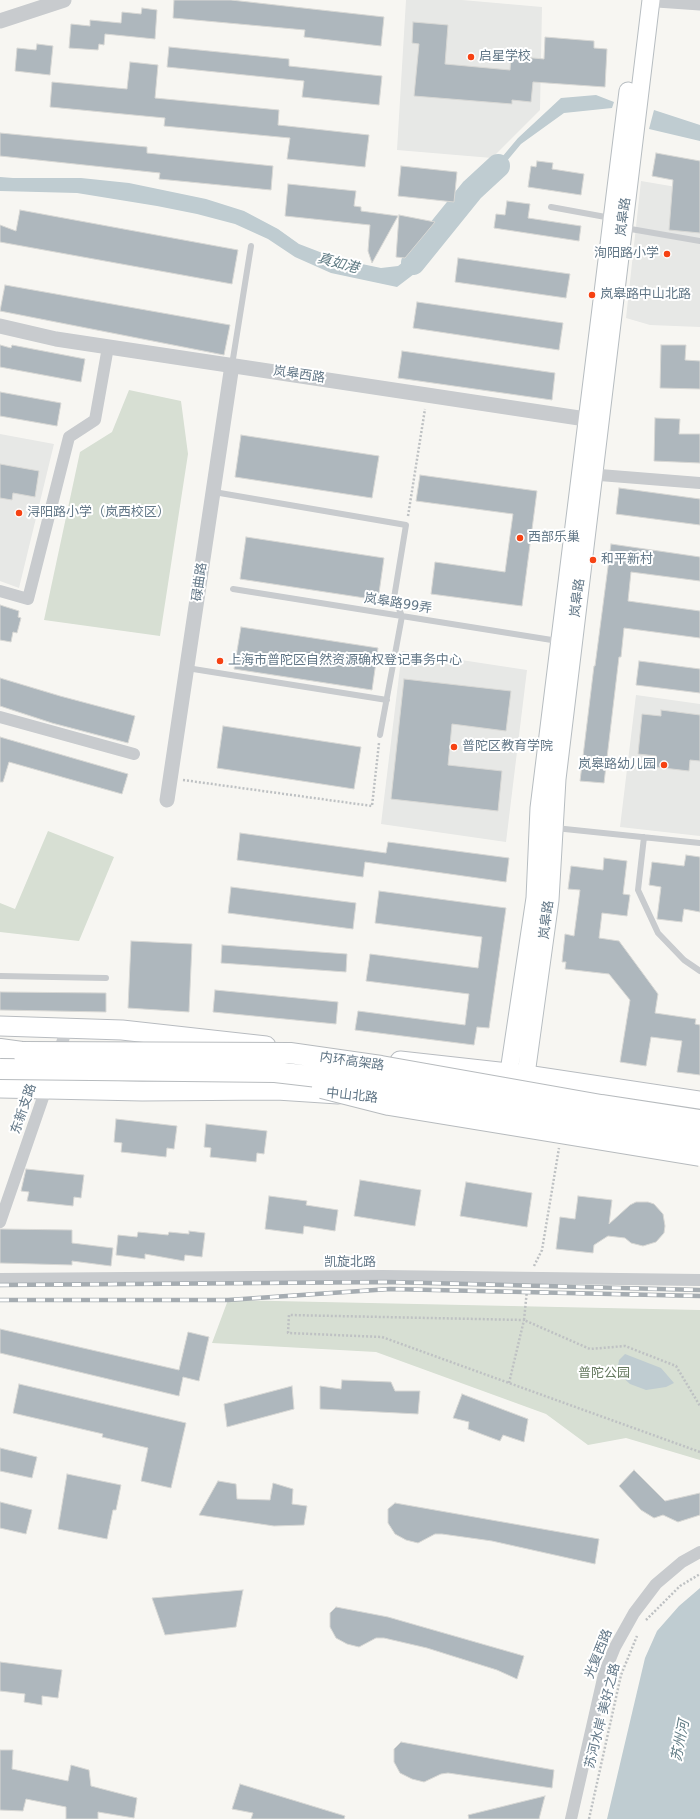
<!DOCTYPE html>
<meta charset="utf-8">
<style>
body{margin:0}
canvas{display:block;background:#f7f6f2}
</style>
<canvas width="700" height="1819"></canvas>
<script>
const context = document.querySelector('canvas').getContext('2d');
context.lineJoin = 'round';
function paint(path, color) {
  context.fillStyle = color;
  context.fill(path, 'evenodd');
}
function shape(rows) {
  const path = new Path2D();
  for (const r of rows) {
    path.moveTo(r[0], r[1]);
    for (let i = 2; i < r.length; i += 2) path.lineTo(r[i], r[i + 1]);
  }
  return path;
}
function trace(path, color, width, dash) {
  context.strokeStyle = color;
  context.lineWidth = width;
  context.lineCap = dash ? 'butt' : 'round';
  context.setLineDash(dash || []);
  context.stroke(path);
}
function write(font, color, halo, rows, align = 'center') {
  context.font = font + ' "DejaVu Sans","Noto Sans SC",sans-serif';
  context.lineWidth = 4;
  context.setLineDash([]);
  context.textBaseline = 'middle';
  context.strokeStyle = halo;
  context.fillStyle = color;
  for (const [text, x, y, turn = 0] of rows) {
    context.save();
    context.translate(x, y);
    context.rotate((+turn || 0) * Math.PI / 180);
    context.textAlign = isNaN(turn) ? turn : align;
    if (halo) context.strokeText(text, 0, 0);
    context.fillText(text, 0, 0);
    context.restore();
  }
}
paint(shape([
 [406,0,462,0,542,7,540,110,492,158,397,150],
 [641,181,700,191,700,327,650,325,626,318],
 [0,434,54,444,19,588,0,581],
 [402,651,527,670,506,842,381,824],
 [636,695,700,704,700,836,620,827]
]), '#e7e8e6');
paint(shape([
 [129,390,181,401,188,454,160,636,44,620,80,452,112,432],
 [48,831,114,857,79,941,0,932,0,903,15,909],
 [228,1300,700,1310,700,1460,626,1438,588,1445,546,1414,376,1352,212,1343]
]), '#d7dfd3');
paint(shape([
 [596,95,614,102,612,108,564,113,521,144,471,204,440,247,418,271,397,287,331,273,295,257,268,239,235,224,197,214,157,206,77,193,0,191,0,177,13,178,81,178,129,183,206,199,244,211,278,229,299,244,338,259,381,268,398,266,433,239,518,138,561,98],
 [654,110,700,125,700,141,649,129],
 [625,1354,661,1368,674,1383,666,1387,646,1390,630,1384,617,1372,619,1360],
 [700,1588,700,1819,607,1819,645,1658,657,1631,679,1606]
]), '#bfccd1');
trace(shape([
 [413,263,472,190,498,166]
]), '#bfccd1', 24);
const building = shape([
 [174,0,231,0,384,17,381,46,304,37,305,30,173,18,174,0],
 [142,8,157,10,155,39,105,34,104,45,99,44,98,50,69,48,71,24,90,26,90,20,121,23,122,12,141,14,142,8],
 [413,22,448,25,445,64,510,70,511,56,544,59,545,37,594,41,594,48,607,49,605,87,533,82,531,102,512,100,512,104,414,96,419,44,412,43,413,22],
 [37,44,53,46,50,75,15,71,17,48,36,50,37,44],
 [169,47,289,59,289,66,382,76,379,105,302,97,304,81,167,67,169,47],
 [130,62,158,65,155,98,279,110,278,125,369,135,365,167,287,159,290,138,164,126,165,118,50,107,52,82,127,89,130,62],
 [0,133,147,147,147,153,273,166,271,190,159,179,160,173,0,156,0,133],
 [656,153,700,161,700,233,669,230,673,180,652,176,656,153],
 [537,161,553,163,552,169,584,174,581,195,528,187,531,166,536,167,537,161],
 [401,166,457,172,454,202,398,196,401,166],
 [288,184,356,191,354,206,361,207,361,211,398,216,372,263,368,251,370,225,285,216,288,184],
 [507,201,530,204,528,218,581,226,579,241,494,228,496,214,505,215,507,201],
 [20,210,238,250,232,284,0,242,0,225,16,231,20,210],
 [399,215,435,222,405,258,396,257,399,215],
 [458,258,570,274,566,298,455,282,458,258],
 [5,285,230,325,224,355,0,311,5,285],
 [417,302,563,323,559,350,413,328,417,302],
 [0,345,11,348,12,345,85,359,81,382,0,367,0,345],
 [661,345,686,345,685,360,700,361,700,389,660,388,661,345],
 [402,351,555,373,552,400,398,378,402,351],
 [0,392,61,403,57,426,0,416,0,392],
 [655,418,680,419,679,434,700,434,700,463,654,461,655,418],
 [241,435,379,456,372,498,235,477,241,435],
 [0,464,39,471,35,497,13,493,12,500,0,498,0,464],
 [420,475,537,491,522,606,431,594,435,562,505,572,513,514,416,501,420,475],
 [619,488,700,499,700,525,616,514,619,488],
 [246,537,384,558,378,600,240,579,246,537],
 [611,544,700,557,700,581,631,572,628,601,700,611,700,638,624,628,621,657,619,657,604,783,580,781,594,666,595,666,611,544],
 [0,605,19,611,18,617,21,618,17,633,13,632,11,642,0,640,0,605],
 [241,627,378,648,372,690,234,669,241,627],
 [639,661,700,669,700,693,636,685,639,661],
 [0,678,60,696,135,716,128,743,52,723,0,706,0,678],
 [404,679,511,691,506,731,452,724,448,765,502,771,498,811,391,799,404,679],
 [661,710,700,715,700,761,690,760,689,771,655,767,656,756,638,754,642,714,661,716,661,710],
 [223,726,361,747,354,789,217,768,223,726],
 [0,737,128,774,122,794,9,762,3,782,0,782,0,737],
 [240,833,386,853,388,842,509,858,506,882,365,862,363,877,237,860,240,833],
 [686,855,700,857,700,912,684,909,682,922,657,919,661,887,649,885,652,862,684,866,686,855],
 [604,858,627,861,623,894,630,895,627,916,602,913,599,938,619,941,658,994,655,1013,696,1019,695,1024,700,1025,700,1075,677,1072,682,1041,651,1037,646,1066,620,1062,630,1000,609,974,565,969,566,962,562,962,565,934,574,936,580,890,568,889,571,866,603,870,604,858],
 [231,887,356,903,353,929,228,913,231,887],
 [379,891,506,908,489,1028,477,1027,474,1045,355,1030,358,1011,465,1025,469,994,366,981,370,954,478,968,482,937,375,923,379,891],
 [131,941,192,944,189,1012,128,1008,131,941],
 [222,945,347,954,346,972,221,963,222,945],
 [215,990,338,1002,336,1024,213,1012,215,990],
 [0,992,106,993,106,1012,0,1010,0,992],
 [116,1119,177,1126,174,1149,167,1148,166,1157,121,1152,122,1143,114,1142,116,1119],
 [206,1124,267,1131,264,1154,257,1153,256,1162,210,1157,211,1148,204,1147,206,1124],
 [26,1169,84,1175,81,1198,74,1197,73,1206,27,1201,29,1192,21,1191,26,1169],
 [360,1180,421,1190,415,1226,354,1216,360,1180],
 [466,1182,532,1193,527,1227,460,1216,466,1182],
 [269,1196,307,1201,306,1205,338,1210,335,1231,304,1226,303,1234,265,1229,269,1196],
 [578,1196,612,1200,609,1224,630,1205,636,1202,648,1202,654,1204,663,1214,665,1226,664,1233,656,1242,643,1246,631,1243,625,1238,608,1236,594,1245,593,1253,556,1249,560,1217,575,1219,578,1196],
 [0,1229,72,1230,72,1243,113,1248,111,1266,72,1261,72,1265,0,1263,0,1229],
 [189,1231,205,1233,202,1257,185,1255,184,1261,145,1254,145,1259,116,1255,118,1235,137,1237,138,1232,168,1235,169,1232,189,1234,189,1231],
 [0,1329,179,1370,188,1332,209,1337,199,1381,183,1377,179,1396,0,1353,0,1329],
 [342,1380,391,1382,395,1391,420,1391,418,1414,320,1409,320,1386,341,1389,342,1380],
 [19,1384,186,1423,171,1488,141,1481,148,1448,102,1437,103,1434,13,1413,19,1384],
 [292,1386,294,1409,227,1427,224,1404,292,1386],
 [462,1394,528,1419,524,1442,503,1435,500,1441,468,1429,469,1422,453,1418,462,1394],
 [0,1448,37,1457,32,1478,0,1471,0,1448],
 [634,1470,665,1501,700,1493,700,1515,678,1522,663,1515,654,1518,641,1510,619,1486,634,1470],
 [67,1474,121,1485,116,1510,113,1510,107,1539,58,1529,67,1474],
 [218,1481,236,1484,237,1499,270,1500,273,1483,293,1489,292,1504,307,1506,304,1525,274,1526,199,1515,218,1481],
 [0,1502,32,1510,26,1534,0,1528,0,1502],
 [395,1503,599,1539,595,1564,492,1541,442,1534,435,1534,418,1543,406,1540,395,1534,388,1523,388,1509,395,1503],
 [243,1590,236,1627,165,1635,152,1598,243,1590],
 [336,1607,388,1617,524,1656,517,1679,497,1670,427,1648,384,1638,376,1638,359,1647,347,1644,336,1638,330,1627,330,1613,336,1607],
 [0,1662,62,1670,58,1698,42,1696,42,1705,24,1702,25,1694,0,1691,0,1662],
 [401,1742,554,1770,552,1788,448,1773,441,1774,424,1782,412,1779,400,1773,394,1762,394,1749,401,1742],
 [0,1750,13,1750,12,1769,68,1781,71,1765,89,1770,91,1786,137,1798,134,1818,98,1812,98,1819,66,1819,66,1807,26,1799,23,1811,0,1810,0,1750],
 [240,1784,345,1816,344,1819,251,1819,253,1813,232,1809,240,1784],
 [545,1796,539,1819,469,1819,468,1815,545,1796]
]);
paint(building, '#aeb7bd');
trace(building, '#d8d8d5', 1);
const secondary = shape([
 [507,1085,535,898,539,808,628,91],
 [524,1089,550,900,557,779,651,0]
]);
const primary = shape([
 [0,1026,122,1030,266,1046],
 [400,1061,526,1075,700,1101],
 [0,1088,142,1091,277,1090,338,1094]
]);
const trunk = shape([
 [0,1049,22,1052]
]);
trace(secondary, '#b7bdc1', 19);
trace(primary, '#b8bcc0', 21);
trace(trunk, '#b7bbbe', 22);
trace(shape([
 [408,516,425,409],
 [183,780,372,806,379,743],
 [534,1266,542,1250,559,1148],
 [527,1290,524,1320,590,1349,625,1346,676,1366,700,1406],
 [509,1383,524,1320,289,1315,288,1333,382,1337,509,1383,700,1452],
 [646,1620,680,1586,700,1574],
 [589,1819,621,1675,637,1636]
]), '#bec1c3', 2.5, [2, 2]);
trace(shape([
 [551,207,611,218],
 [625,228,700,241],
 [232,365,251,246],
 [214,492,406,525,394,598,402,616,380,735],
 [233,589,558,641],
 [187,668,387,700],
 [555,828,700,843],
 [644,837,638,890,658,933,684,960,700,971],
 [0,976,106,978]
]), '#c8cbce', 6);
trace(shape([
 [587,474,700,483],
 [0,591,28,599,69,437,95,420,108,347],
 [0,717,134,754],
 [57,1058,67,1028],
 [0,1222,48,1083],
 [0,1279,383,1276,700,1280],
 [571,1819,604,1674,615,1647,634,1613,656,1584,682,1562,700,1552]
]), '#c8cbce', 12);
trace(shape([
 [657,0,700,3],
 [0,21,64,0],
 [0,326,56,339,599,421],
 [167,800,232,365]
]), '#c8cbce', 15);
trace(secondary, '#fff', 17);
trace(primary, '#fff', 19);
trace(trunk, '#fff', 20);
const rail = shape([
 [0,1285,389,1282,700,1290],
 [0,1300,228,1300,390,1289,700,1296]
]);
trace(rail, '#a5acb1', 4.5);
trace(rail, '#fff', 3, [9]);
const trunkBridge = shape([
 [22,1052,290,1053,381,1066,601,1105,700,1120],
 [0,1069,275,1072,387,1085,608,1124,700,1138],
 [322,1088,389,1105,700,1156]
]);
trace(trunkBridge, '#b7bbbe', 22, []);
trace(trunkBridge, '#fff', 20);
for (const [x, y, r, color] of [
 [471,57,4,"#f64213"],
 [667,254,4,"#f64213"],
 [592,295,4,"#f64213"],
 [19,513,4,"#f64213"],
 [520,538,4,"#f64213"],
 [593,560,4,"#f64213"],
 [220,661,4,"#f64213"],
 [454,747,4,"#f64213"],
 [664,765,4,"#f64213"]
]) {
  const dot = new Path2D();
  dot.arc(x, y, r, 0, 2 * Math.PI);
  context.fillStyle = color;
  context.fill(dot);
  trace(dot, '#fff', 1.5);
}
write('13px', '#627787', '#fff', [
 ["启星学校",479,57],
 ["洵阳路小学",659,254,"right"],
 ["岚皋路中山北路",600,295],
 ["浔阳路小学（岚西校区）",27,513],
 ["西部乐巢",528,538],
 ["和平新村",601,560],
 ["上海市普陀区自然资源确权登记事务中心",228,661],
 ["普陀区教育学院",462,747],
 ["岚皋路幼儿园",656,765,"right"]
], 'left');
write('13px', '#627787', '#fff', [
 ["岚皋路",624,217,-83],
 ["岚皋西路",299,375,8],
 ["碌曲路",200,582,-82],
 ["岚皋路",578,598,-83],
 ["岚皋路99弄",398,604,9],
 ["岚皋路",547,920,-83],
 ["内环高架路",352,1062,8],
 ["中山北路",352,1096,6],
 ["东新支路",24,1109,-71],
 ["凯旋北路",350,1263],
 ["光复西路",599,1654,-68],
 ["苏河水岸 美好之路",603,1716,-76]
]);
write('13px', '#64785e', '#fff', [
 ["普陀公园",604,1374]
]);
write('italic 14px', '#5e7a83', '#fff', [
 ["真如港",338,264,15],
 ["苏州河",681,1741,-79]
]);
</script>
